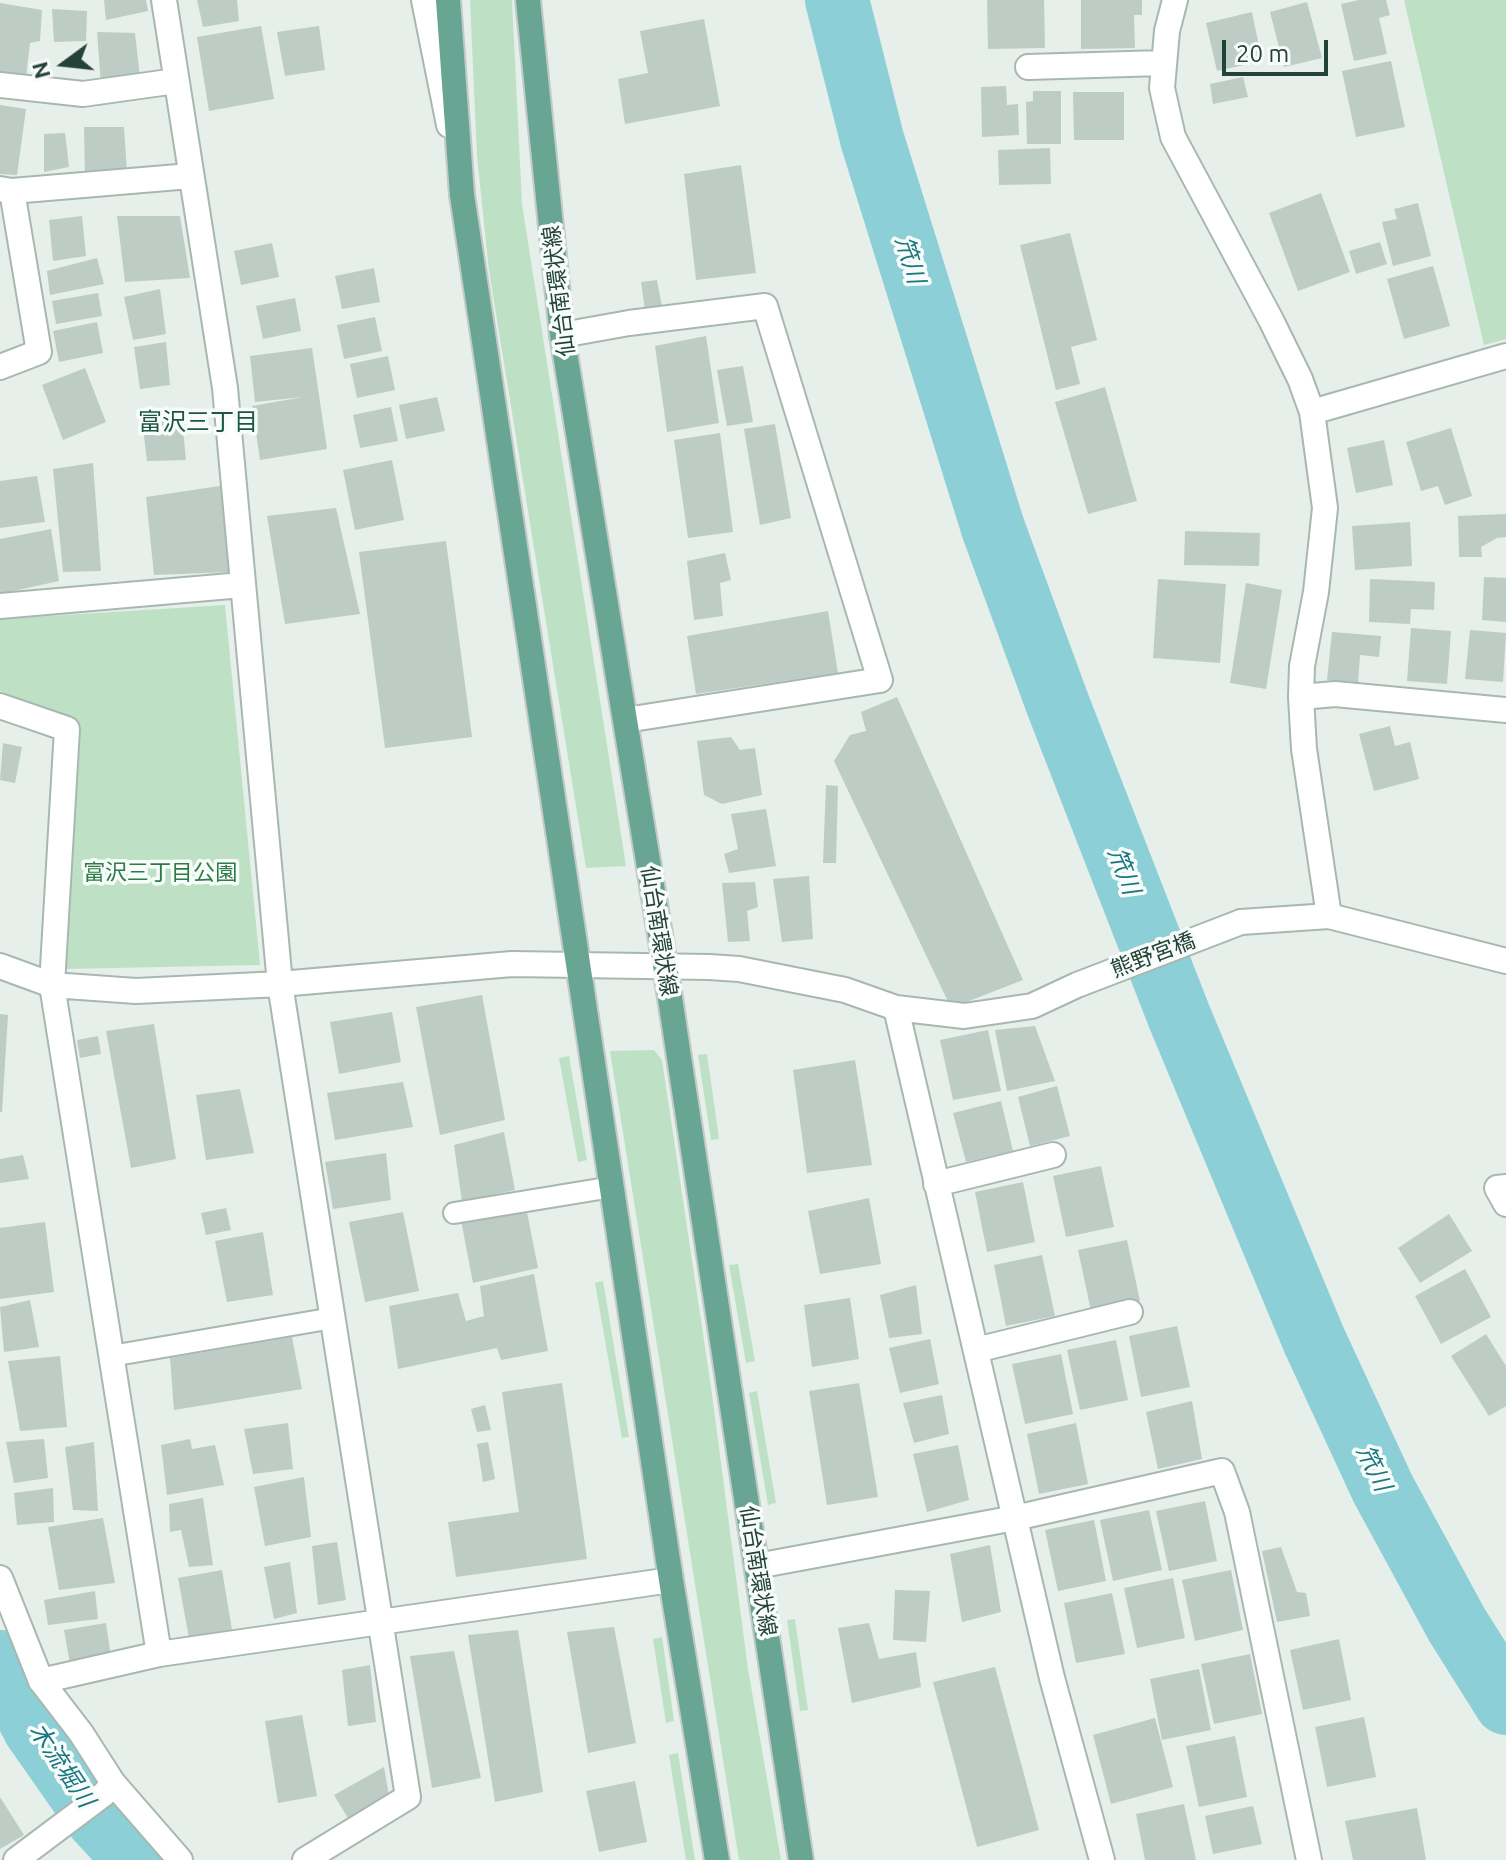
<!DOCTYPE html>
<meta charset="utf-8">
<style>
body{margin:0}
#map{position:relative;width:1506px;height:1860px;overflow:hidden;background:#e6efea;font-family:Ubuntu,sans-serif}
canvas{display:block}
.north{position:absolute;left:24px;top:24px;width:80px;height:80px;-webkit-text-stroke:6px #f7fbf9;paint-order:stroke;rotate:255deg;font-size:22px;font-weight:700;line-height:32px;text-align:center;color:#234238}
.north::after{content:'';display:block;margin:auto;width:28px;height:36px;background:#234238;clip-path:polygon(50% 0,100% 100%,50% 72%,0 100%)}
.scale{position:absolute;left:1222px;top:40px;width:106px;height:36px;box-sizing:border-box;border:4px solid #234238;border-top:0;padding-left:10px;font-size:24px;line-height:28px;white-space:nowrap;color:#234238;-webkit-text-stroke:6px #f7fbf9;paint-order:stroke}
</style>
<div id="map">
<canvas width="1506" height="1860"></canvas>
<div class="north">N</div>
<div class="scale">20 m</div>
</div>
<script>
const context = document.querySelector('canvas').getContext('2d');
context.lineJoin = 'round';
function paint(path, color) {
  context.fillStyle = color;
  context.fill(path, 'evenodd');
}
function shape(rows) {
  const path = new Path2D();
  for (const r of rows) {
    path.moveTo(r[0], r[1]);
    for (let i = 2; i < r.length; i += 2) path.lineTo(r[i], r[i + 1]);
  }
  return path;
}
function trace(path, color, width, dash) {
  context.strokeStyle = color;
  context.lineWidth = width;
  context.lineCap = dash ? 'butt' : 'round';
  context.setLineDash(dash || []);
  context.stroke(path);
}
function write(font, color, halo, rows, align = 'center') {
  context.font = font + ' Ubuntu,"Noto Sans JP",sans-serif';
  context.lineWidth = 7;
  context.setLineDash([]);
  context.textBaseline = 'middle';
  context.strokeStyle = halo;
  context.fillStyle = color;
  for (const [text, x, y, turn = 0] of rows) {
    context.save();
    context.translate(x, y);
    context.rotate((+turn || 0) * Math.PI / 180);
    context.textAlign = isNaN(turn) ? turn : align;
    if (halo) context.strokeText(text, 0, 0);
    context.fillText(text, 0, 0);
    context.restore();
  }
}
paint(shape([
 [470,0,512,0,522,204,626,866,586,868,489,271,477,156],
 [1404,0,1506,0,1506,339,1484,345],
 [225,605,260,965,64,969,75,718,0,691,0,619],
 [654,1050,662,1060,711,1387,748,1669,781,1860,739,1860,610,1051],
 [707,1054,719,1139,711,1140,698,1055],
 [569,1056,587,1160,578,1162,559,1058],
 [738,1264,755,1361,746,1363,729,1265],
 [603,1281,629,1437,622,1438,595,1283],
 [757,1391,776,1503,768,1505,749,1393],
 [795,1619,808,1710,800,1711,787,1620],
 [662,1637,674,1721,666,1723,653,1639],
 [678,1753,695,1860,686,1860,669,1755]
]), '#bee1c5');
trace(shape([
 [837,0,872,139,993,528,1058,705,1179,1016,1314,1340,1383,1489,1457,1625,1506,1703],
 [0,1662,35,1729,98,1819,136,1860]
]), '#8ccfd6', 64);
paint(shape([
 [104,0,146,0,148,11,106,20],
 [197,0,237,0,239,21,203,27],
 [987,0,1044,0,1045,48,988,49],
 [1081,0,1142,0,1142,15,1134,15,1135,48,1081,49],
 [1359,0,1386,0,1390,15,1379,18,1387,54,1354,61,1341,4],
 [1307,2,1322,58,1284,67,1270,12],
 [0,3,42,10,40,41,30,43,26,77,0,73],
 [52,9,87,11,86,41,54,42],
 [1252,12,1262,61,1217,71,1206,23],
 [704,19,720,106,625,124,618,79,648,73,640,31],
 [261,26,274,99,209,111,197,37],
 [319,26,325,70,285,76,277,32],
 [97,32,135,33,140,77,101,85],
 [1391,61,1405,127,1356,137,1342,71],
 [1243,77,1248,97,1213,104,1210,84],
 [1006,86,1007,105,1018,104,1019,135,982,137,981,87],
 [1033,91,1061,91,1061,144,1027,144,1026,102,1033,101],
 [1073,92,1124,92,1124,140,1074,140],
 [0,105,26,109,17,175,0,174],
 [84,127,124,127,127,174,85,180],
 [65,133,69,167,44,172,44,134],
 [1050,148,1051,184,999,185,998,150],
 [741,165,756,273,696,280,684,174],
 [1321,193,1350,272,1298,291,1269,213],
 [1418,203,1431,256,1393,266,1382,222,1397,219,1394,209],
 [82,216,86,256,53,261,49,220],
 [117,216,180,216,190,278,125,282],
 [1070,233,1097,340,1071,347,1080,384,1056,390,1020,245],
 [1380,242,1387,264,1356,274,1349,251],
 [272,243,279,277,241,285,234,251],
 [97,258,104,284,50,295,47,271],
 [1433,266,1450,326,1404,339,1387,279],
 [374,268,380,302,342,309,335,276],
 [657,280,662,307,645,310,641,282],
 [160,289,166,334,133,340,124,297],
 [98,293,102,316,56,324,52,301],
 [295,298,301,331,263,339,256,306],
 [375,317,382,351,344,359,337,325],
 [97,322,103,353,59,362,53,331],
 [706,336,719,423,667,432,655,346],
 [166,342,170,385,140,389,134,347],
 [312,348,327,449,260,460,252,406,303,397,255,402,250,356],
 [388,356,395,390,357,398,350,364],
 [743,366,753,422,727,426,717,370],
 [85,368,106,422,63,440,42,385],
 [1105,387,1137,501,1088,514,1055,402],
 [437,397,445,431,406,439,399,405],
 [391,407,398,441,360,448,353,415],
 [181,409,186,460,147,461,141,412],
 [775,424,791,518,760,525,744,429],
 [1451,428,1472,496,1445,505,1438,486,1421,491,1406,442],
 [720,433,733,532,688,538,674,440],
 [1384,440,1393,485,1356,493,1347,448],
 [392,460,404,520,355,530,343,470],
 [93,463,101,571,63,572,53,469],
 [37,476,45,522,0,528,0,481],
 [226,485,232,572,154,575,146,497],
 [336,508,360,614,285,624,267,516],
 [1506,514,1506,537,1497,538,1481,547,1482,557,1459,557,1458,516],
 [1410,522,1412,566,1355,570,1352,526],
 [51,529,59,581,0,594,0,539],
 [1185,531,1260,533,1259,566,1184,565],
 [446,541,472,737,385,748,359,552],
 [725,553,731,580,720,583,723,616,694,620,687,561],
 [1484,577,1506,578,1506,622,1482,620],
 [1158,579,1226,584,1220,663,1153,658],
 [1370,579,1435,582,1434,610,1411,609,1410,624,1369,622],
 [1246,583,1282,590,1266,689,1230,683],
 [828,611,838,673,696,694,687,636],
 [1411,628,1451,631,1447,684,1407,681],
 [1470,630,1506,633,1503,682,1465,679],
 [1332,632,1381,636,1379,657,1360,655,1358,684,1327,680],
 [897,697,1023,980,951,1008,834,761,850,735,866,731,861,712],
 [1390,726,1395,746,1410,742,1419,779,1374,791,1359,734],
 [731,737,740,750,755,748,762,795,722,804,704,795,697,741],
 [3,743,22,747,15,783,0,780],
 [826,785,838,786,836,863,823,863],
 [766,809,776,866,729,873,724,854,738,849,731,814],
 [809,876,813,939,782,942,773,879],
 [755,882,758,907,747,911,750,941,728,942,722,883],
 [482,995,505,1120,440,1135,416,1007],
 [392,1012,401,1062,339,1074,330,1022],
 [0,1014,8,1015,2,1112,0,1112],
 [154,1024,176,1159,131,1168,106,1031],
 [1035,1026,1055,1081,1007,1091,995,1030],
 [988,1030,1001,1091,953,1100,940,1040],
 [98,1036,101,1054,80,1058,77,1040],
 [855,1060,872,1165,807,1173,793,1070],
 [403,1082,413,1127,335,1140,327,1093],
 [1057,1086,1070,1136,1030,1146,1018,1097],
 [240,1089,254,1153,206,1160,196,1095],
 [1001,1101,1013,1151,966,1162,953,1113],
 [504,1132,515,1190,462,1202,454,1145],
 [386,1153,391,1200,333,1209,325,1162],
 [23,1155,29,1179,0,1183,0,1159],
 [1101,1166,1114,1227,1066,1237,1053,1176],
 [1023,1182,1035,1242,987,1252,975,1192],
 [869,1198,881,1264,820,1274,808,1211],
 [526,1207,538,1268,473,1283,461,1220],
 [226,1208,231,1230,206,1235,201,1213],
 [403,1212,419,1291,365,1302,349,1222],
 [1449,1214,1472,1251,1420,1283,1398,1248],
 [45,1222,54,1292,0,1299,0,1228],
 [263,1232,273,1295,227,1302,215,1241],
 [1127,1240,1140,1301,1091,1311,1078,1250],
 [1042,1255,1055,1316,1006,1326,994,1265],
 [1465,1269,1491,1317,1441,1344,1415,1296],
 [534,1274,548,1351,501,1360,497,1348,398,1369,389,1306,458,1293,466,1321,484,1316,480,1286],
 [916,1285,922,1334,889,1338,880,1295],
 [850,1298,859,1359,812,1367,804,1305],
 [30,1300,39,1347,4,1352,0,1307],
 [1177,1326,1190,1387,1141,1397,1129,1336],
 [1486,1334,1506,1366,1506,1406,1489,1416,1451,1356],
 [292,1337,302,1389,174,1410,170,1358],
 [930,1339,939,1384,900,1393,889,1348],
 [1116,1340,1128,1400,1080,1410,1067,1350],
 [1061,1354,1073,1414,1025,1424,1012,1364],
 [60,1356,67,1427,20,1431,8,1361],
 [562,1383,587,1559,456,1577,448,1522,519,1512,502,1392],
 [859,1383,878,1497,827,1505,809,1391],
 [942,1395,949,1434,914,1443,903,1403],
 [1192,1401,1202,1459,1158,1469,1146,1412],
 [485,1405,491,1430,477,1432,471,1409],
 [288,1423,293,1469,253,1474,244,1429],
 [1076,1423,1088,1484,1039,1494,1027,1434],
 [44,1439,48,1478,14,1483,6,1442],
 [190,1439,192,1449,215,1445,224,1485,167,1495,161,1445],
 [94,1442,98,1511,73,1510,65,1447],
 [488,1442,495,1479,483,1482,477,1444],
 [958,1445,969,1500,927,1512,913,1454],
 [304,1477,311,1537,265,1546,254,1487],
 [53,1488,54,1522,17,1525,14,1493],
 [203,1498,213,1565,189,1567,181,1530,170,1532,169,1504],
 [1205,1501,1217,1561,1169,1571,1156,1511],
 [1149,1510,1162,1570,1113,1581,1100,1520],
 [103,1518,115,1583,59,1590,48,1527],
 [1094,1520,1106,1581,1058,1591,1045,1530],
 [337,1542,346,1600,318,1605,312,1546],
 [990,1545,1001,1612,962,1622,950,1554],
 [1281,1547,1297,1592,1306,1593,1310,1616,1277,1622,1262,1551],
 [290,1562,297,1613,274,1619,264,1567],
 [222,1570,232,1630,189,1638,178,1578],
 [1231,1570,1243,1630,1195,1641,1182,1580],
 [1173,1578,1185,1638,1137,1648,1124,1588],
 [895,1590,930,1591,926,1642,893,1640],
 [95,1591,98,1619,48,1625,44,1600],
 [1112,1593,1125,1654,1076,1663,1064,1603],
 [106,1623,111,1657,70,1664,64,1630],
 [869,1623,879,1659,916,1652,921,1687,852,1703,838,1628],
 [614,1627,636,1743,588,1753,567,1632],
 [518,1630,543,1792,495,1802,468,1635],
 [1339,1639,1351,1700,1303,1710,1290,1650],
 [454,1651,481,1778,432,1788,410,1656],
 [1250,1654,1262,1714,1214,1724,1201,1664],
 [370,1665,376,1722,348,1726,342,1670],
 [995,1667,1039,1830,977,1847,933,1682],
 [1199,1669,1211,1730,1162,1740,1150,1679],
 [302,1715,317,1796,278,1803,265,1721],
 [1364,1717,1376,1777,1327,1787,1315,1727],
 [1155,1718,1173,1787,1111,1804,1093,1735],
 [1235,1736,1247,1797,1199,1807,1186,1746],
 [384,1767,389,1796,351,1823,334,1795],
 [635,1781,647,1842,599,1852,586,1791],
 [0,1797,24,1835,0,1849],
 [1184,1804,1196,1860,1145,1860,1136,1814],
 [1253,1806,1262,1844,1213,1854,1205,1816],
 [1417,1808,1426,1860,1353,1860,1345,1821]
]), '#bdcdc6');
const service = shape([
 [454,1213,612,1187],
 [111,1356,333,1318]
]);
const minor = shape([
 [164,0,225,388,280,984,408,1797,305,1860],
 [424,0,449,125],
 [1175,0,1167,31,1162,88,1173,137,1271,320,1300,379,1312,412,1325,508,1316,592,1302,666,1301,697,1304,749,1329,916],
 [1028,67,1162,63],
 [0,85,83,94,176,81],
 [0,189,12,191,190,176],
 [562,335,629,323,765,306,880,680,626,720],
 [0,367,39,352,12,191],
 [1312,412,1506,356],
 [0,606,242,585],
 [1301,697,1335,694,1506,710],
 [0,706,67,729,52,985,159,1654],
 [0,966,52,985,136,991,280,984,512,964,709,967,739,969,845,990,896,1008,964,1016,1032,1006,1077,985,1241,922],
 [896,1008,1052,1678,1102,1860],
 [936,1184,1053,1155],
 [1506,1187,1497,1188,1506,1204],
 [976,1350,1130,1312],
 [757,1566,1015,1518,1222,1471,1237,1512,1309,1860],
 [41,1681,159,1654,671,1580],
 [16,1860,104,1794,113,1783]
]);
const tertiary = shape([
 [1241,922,1329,916,1506,961],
 [0,1578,41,1681,81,1733,113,1783,180,1860]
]);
const primary = shape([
 [448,0,462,195,671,1580,717,1860],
 [528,0,562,335,665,965,801,1860]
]);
trace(service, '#a8b8b1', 24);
trace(minor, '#a8b8b1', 28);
trace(tertiary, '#a8b8b1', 28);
trace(primary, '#c1cac7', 28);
trace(service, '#fff', 20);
trace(minor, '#fff', 24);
trace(tertiary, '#fff', 24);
trace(primary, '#68a693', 24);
write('22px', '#234238', '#f7fbf9', [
 ["仙台南環状線",559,291,-97],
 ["仙台南環状線",659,931,81],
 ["熊野宮橋",1153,955,-21],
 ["仙台南環状線",758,1571,81]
]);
write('22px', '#2b7c45', '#f7fbf9', [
 ["富沢三丁目公園",160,873]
]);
write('italic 24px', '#1a7782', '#f7fbf9', [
 ["笊川",910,260,73],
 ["笊川",1124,871,69],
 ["笊川",1374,1468,64],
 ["木流堀川",62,1765,56]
]);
write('24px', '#1e5645', '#f7fbf9', [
 ["富沢三丁目",198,422]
]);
</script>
